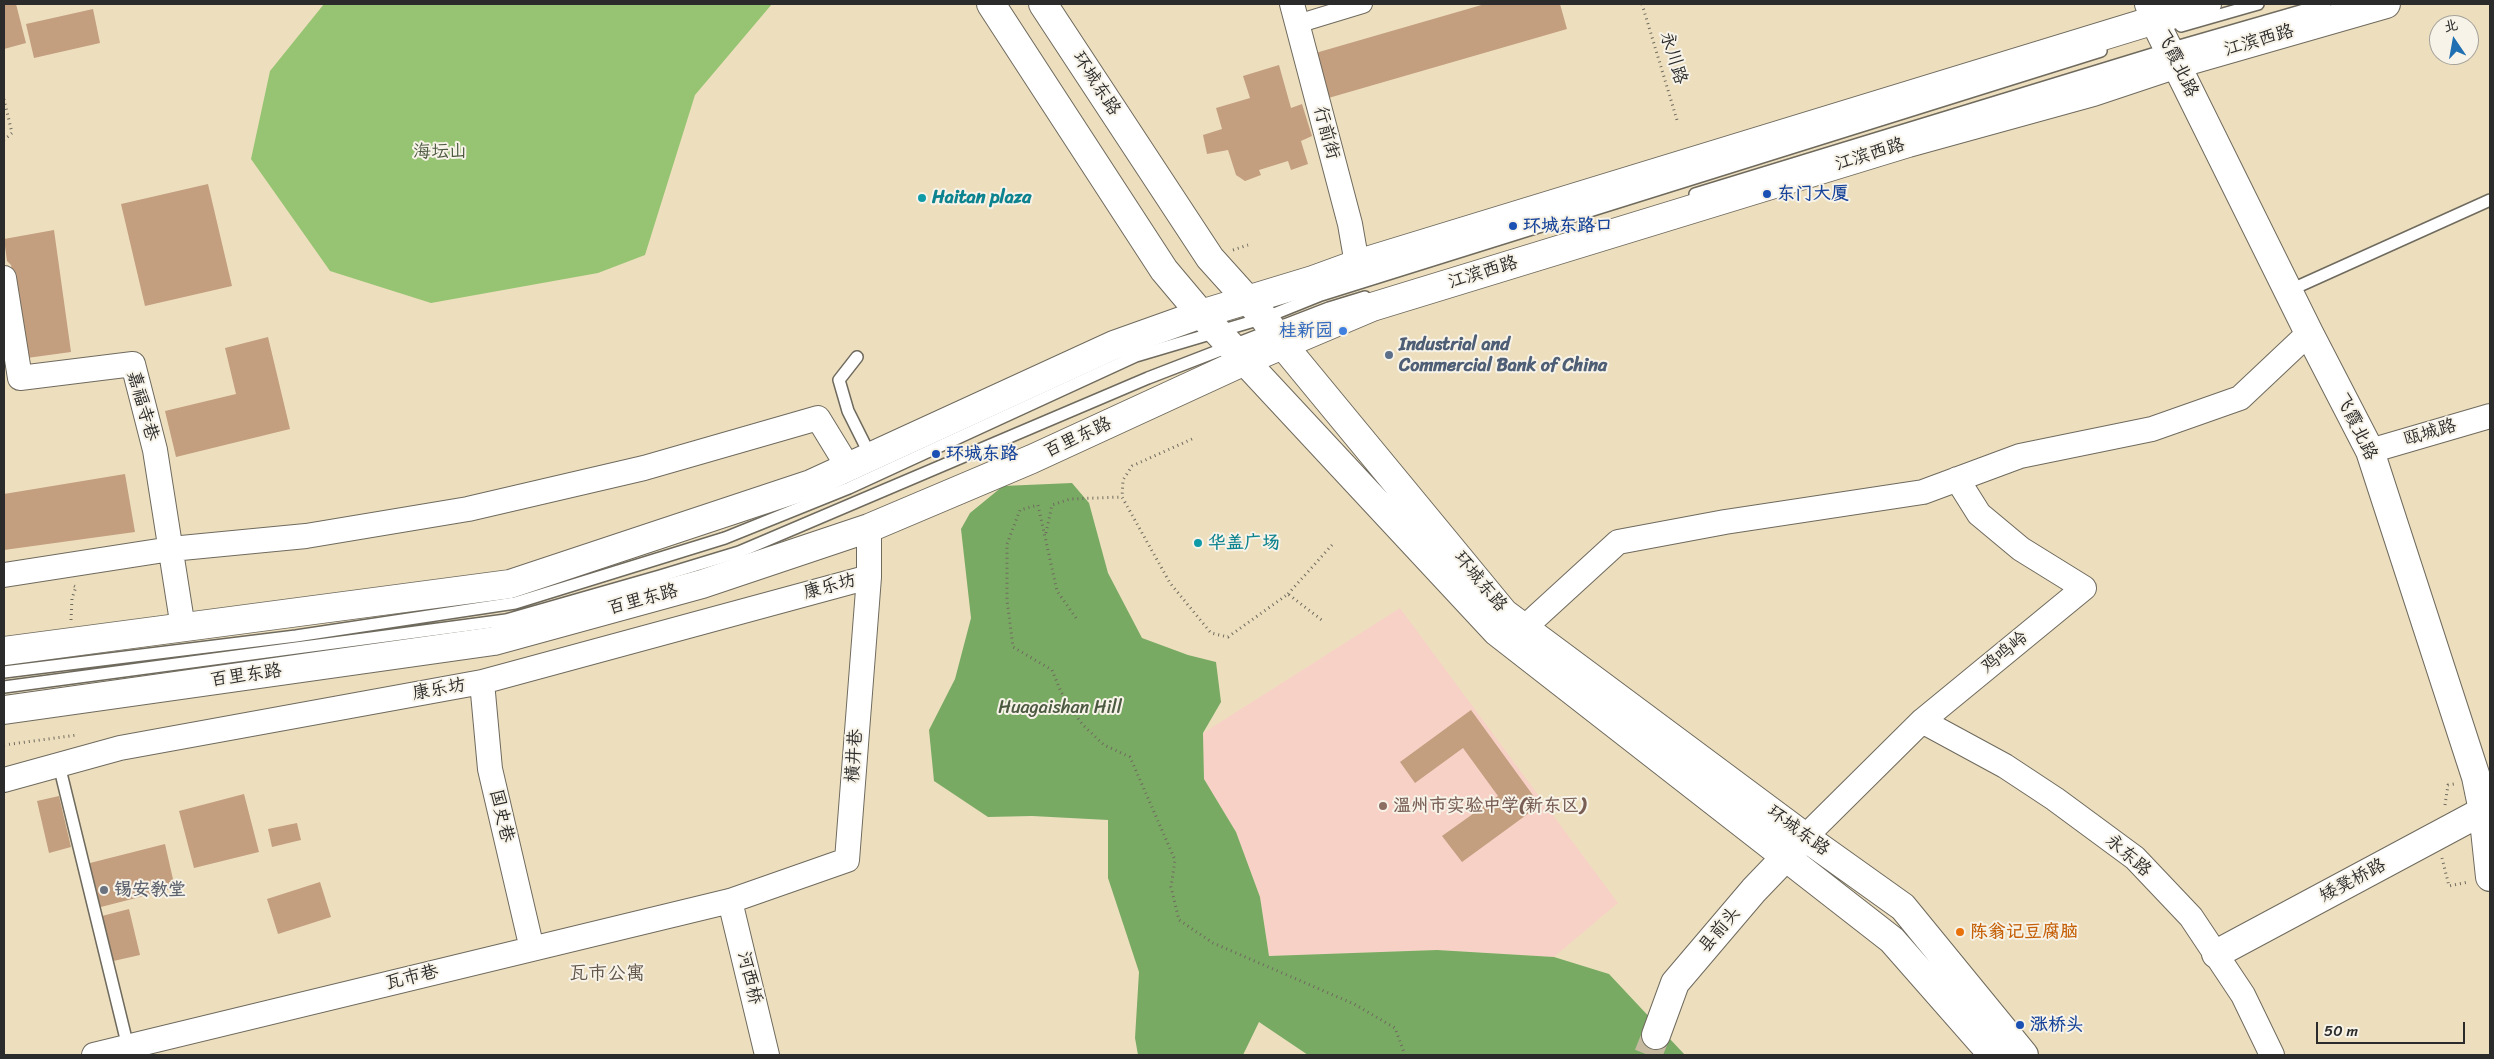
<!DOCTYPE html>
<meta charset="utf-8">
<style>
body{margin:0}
#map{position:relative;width:2494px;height:1059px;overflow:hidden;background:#eddfbe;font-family:Sriracha,"LXGW WenKai TC",sans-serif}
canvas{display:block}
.frame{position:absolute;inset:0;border:5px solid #2b2b2b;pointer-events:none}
.north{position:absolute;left:2429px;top:15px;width:50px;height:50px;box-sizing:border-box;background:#f7f3e8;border:1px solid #a5a39c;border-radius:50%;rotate:348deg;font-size:14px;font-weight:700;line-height:20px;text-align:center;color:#2b2b2b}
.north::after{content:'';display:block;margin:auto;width:18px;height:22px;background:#1f6fb2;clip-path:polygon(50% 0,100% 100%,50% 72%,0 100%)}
.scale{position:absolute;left:2316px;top:1022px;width:149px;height:22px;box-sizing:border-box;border:2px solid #2b2b2b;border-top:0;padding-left:6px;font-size:15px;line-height:18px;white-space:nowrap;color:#2b2b2b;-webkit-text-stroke:4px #f7f3e8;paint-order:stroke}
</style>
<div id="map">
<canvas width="2494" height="1059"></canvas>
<div class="frame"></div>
<div class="north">北</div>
<div class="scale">50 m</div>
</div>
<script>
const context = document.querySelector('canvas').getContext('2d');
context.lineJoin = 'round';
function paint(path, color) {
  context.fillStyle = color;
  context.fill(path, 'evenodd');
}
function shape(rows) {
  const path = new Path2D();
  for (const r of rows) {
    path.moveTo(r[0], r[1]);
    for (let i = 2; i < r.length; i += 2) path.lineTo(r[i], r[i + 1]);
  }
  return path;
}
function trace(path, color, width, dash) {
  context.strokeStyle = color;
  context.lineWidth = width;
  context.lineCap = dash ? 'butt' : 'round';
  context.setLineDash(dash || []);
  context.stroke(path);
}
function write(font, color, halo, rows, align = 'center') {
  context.font = font + ' Sriracha,"LXGW WenKai TC",sans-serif';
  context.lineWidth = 4;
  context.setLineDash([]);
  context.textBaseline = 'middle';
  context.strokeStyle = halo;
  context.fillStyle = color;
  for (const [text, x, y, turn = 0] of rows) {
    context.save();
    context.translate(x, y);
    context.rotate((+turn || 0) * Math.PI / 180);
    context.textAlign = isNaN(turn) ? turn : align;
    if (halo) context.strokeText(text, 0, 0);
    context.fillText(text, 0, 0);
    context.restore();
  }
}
paint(shape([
 [1400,608,1618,903,1554,957,1437,950,1269,956,1260,897,1236,832,1204,779,1203,733]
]), '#f7d1c6');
paint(shape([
 [324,4,772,4,695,95,645,255,598,273,431,303,330,271,251,159,270,71]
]), '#97c472');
paint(shape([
 [1072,483,1089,503,1108,573,1142,638,1188,655,1216,662,1221,702,1203,733,1204,779,1236,832,1260,897,1269,956,1437,950,1554,957,1609,974,1685,1055,1308,1055,1259,1022,1243,1055,1138,1055,1135,1038,1139,972,1108,878,1108,820,1032,816,988,817,934,781,929,730,955,679,971,618,961,529,970,513,1003,486]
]), '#79aa64');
paint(shape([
 [4,4,16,4,26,43,4,49],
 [1485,4,1560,4,1567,29,1325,99,1312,54],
 [93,9,100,43,34,58,26,24],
 [1279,65,1291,108,1302,104,1312,136,1301,141,1308,164,1291,170,1288,161,1259,170,1261,175,1245,181,1236,175,1228,150,1207,154,1203,135,1222,129,1216,108,1250,98,1243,76],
 [208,184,232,286,145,306,121,204],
 [54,230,71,352,27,358,11,265,7,261,4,239],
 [268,337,290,429,176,457,165,411,236,394,225,348],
 [125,474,135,532,4,550,4,494],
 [1471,710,1540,805,1462,862,1442,836,1498,796,1463,748,1415,783,1400,762],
 [244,794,259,852,194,868,179,811],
 [59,796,71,847,49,853,37,801],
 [297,823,301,840,272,847,268,829],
 [165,844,175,888,97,908,86,864],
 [320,882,331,917,278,934,267,899],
 [129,909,140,955,109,962,98,917]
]), '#c39e7f');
trace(shape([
 [1648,1055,1656,1035]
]), '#c6bba1', 28, [28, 14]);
const service = shape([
 [2181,26,2258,4],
 [1695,194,2169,49,2325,4],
 [2288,291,2490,200],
 [857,357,839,380,848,411,871,457],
 [4,672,296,636,515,603,725,538,849,488,1136,356,1264,318,1321,295,2101,51],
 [4,687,506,620,660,576,739,552,1148,378,1329,308,1365,297],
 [59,765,128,1047]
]);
const pedestrian = shape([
 [1297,24,1363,4]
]);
const minor = shape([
 [1292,4,1350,224,1357,264],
 [4,278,20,378,133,364,155,450,183,628],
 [2370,451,2490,416],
 [4,575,171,549,306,536,468,509,644,468,818,418,848,467],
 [1524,628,1618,542,1725,522,1923,492,2020,456,2152,429,2240,398,2309,333],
 [482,682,490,769,532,949],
 [1922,721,2005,766,2055,799,2135,858,2191,917,2243,995,2272,1055],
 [4,780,120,748,482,682,869,577],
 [1805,837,1922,721,2084,588,2021,549,1979,514,1957,479],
 [730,901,767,1055],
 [94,1055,730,901,847,860,869,577,869,528]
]);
const tertiary = shape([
 [2149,4,2160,32,2309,333,2370,451,2476,777,2483,811,2490,877],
 [2216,954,2483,811,2490,812],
 [1656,1035,1675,983,1754,890,1802,840]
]);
const secondary = shape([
 [991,4,1164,270,1201,314,1497,632,1892,940,1993,1055],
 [1043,4,1210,258,1264,318,1283,345,1504,613,1805,837,1903,907,2024,1055]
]);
const primary = shape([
 [4,651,510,584,811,484,1114,345,1201,314,1313,280,1357,264,2207,4],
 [4,710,494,641,702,584,869,528,1032,459,1247,360,1372,307,1908,143,2093,92,2177,64,2386,4]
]);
trace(service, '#6f6a5e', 14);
trace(pedestrian, '#6f6a5e', 20);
trace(minor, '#6f6a5e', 26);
trace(tertiary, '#6f6a5e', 30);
trace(secondary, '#6f6a5e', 30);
trace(primary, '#6f6a5e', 30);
trace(shape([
 [1642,4,1677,120],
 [4,99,12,133,4,140],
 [1233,250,1248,245],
 [1192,439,1132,466,1123,480,1122,497,1170,583,1211,633,1228,637,1288,594,1323,621],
 [1046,533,1052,505,1070,499,1122,497],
 [1288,594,1332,545],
 [1076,618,1057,591,1038,505,1020,510,1007,544,1007,600,1013,647,1052,670,1061,692,1082,724,1104,745,1130,757,1175,860,1171,887,1179,920,1213,943,1354,1004,1395,1028,1405,1055],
 [71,620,72,598,76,587,74,586],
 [4,745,77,735],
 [2445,805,2448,785,2454,784],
 [2442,858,2449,886,2468,882]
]), '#6f6a5e', 3, [1, 4]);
trace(service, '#fff', 11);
trace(pedestrian, '#fff', 18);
trace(minor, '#fff', 24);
trace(tertiary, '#fff', 28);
trace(secondary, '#fff', 28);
trace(primary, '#fff', 28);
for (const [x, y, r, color] of [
 [1767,194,5,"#1a4fb4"],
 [922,198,5,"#0f9aa8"],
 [1513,226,5,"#1a4fb4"],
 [1343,331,5,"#3f7fe0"],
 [1389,355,5,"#5c6f8a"],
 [936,454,5,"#1a4fb4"],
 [1198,543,5,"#0f9aa8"],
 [1383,806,5,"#8d6e63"],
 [104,890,5,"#6b7280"],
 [1960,932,5,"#e8710a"],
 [2020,1025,5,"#1a4fb4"]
]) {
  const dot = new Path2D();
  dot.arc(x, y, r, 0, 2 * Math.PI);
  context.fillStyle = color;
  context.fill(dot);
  trace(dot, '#f7f3e8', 2);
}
write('18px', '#2b2b2b', '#f7f3e8', [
 ["江滨西路",2259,41,-16],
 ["永川路",1673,58,73],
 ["飞霞北路",2177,64,64],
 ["环城东路",1096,84,57],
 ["行前街",1326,133,75],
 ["江滨西路",1870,155,-17],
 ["江滨西路",1483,273,-17],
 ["嘉福寺巷",142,406,74],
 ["飞霞北路",2356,427,64],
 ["瓯城路",2430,433,-16],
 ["百里东路",1078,438,-25],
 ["环城东路",1480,582,50],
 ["康乐坊",830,587,-15],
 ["百里东路",643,600,-15],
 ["鸡鸣岭",2005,653,-39],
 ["百里东路",246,676,-8],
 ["康乐坊",439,690,-10],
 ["横井巷",855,756,-86],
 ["国史巷",501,816,77],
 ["环城东路",1798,831,36],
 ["永东路",2128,856,41],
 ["矮凳桥路",2353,881,-28],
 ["县前头",1720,930,-50],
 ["瓦市巷",412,978,-14],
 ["河西桥",749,978,76]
]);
write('18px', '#4b5940', '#f7f3e8', [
 ["海坛山",440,152],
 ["Huagaishan Hill",1060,708]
]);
write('bold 18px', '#164399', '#f7f3e8', [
 ["东门大厦",1777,194],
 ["环城东路口",1523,226],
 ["环城东路",946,454],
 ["涨桥头",2030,1025]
], 'left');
write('bold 18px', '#0d838f', '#f7f3e8', [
 ["Haitan plaza",932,198],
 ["华盖广场",1208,543]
], 'left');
write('bold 18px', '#366cbe', '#f7f3e8', [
 ["桂新园",1333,331]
], 'right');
write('bold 18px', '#4e5e75', '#f7f3e8', [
 ["Industrial and",1399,345],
 ["Commercial Bank of China",1399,366]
], 'left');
write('bold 18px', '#785e54', '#f7f3e8', [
 ["温州市实验中学(新东区)",1393,806]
], 'left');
write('bold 18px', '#5b616d', '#f7f3e8', [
 ["锡安教堂",114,890]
], 'left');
write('bold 18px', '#c56008', '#f7f3e8', [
 ["陈翁记豆腐脑",1970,932]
], 'left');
write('19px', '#605348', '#f7f3e8', [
 ["瓦市公寓",607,974]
]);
</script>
